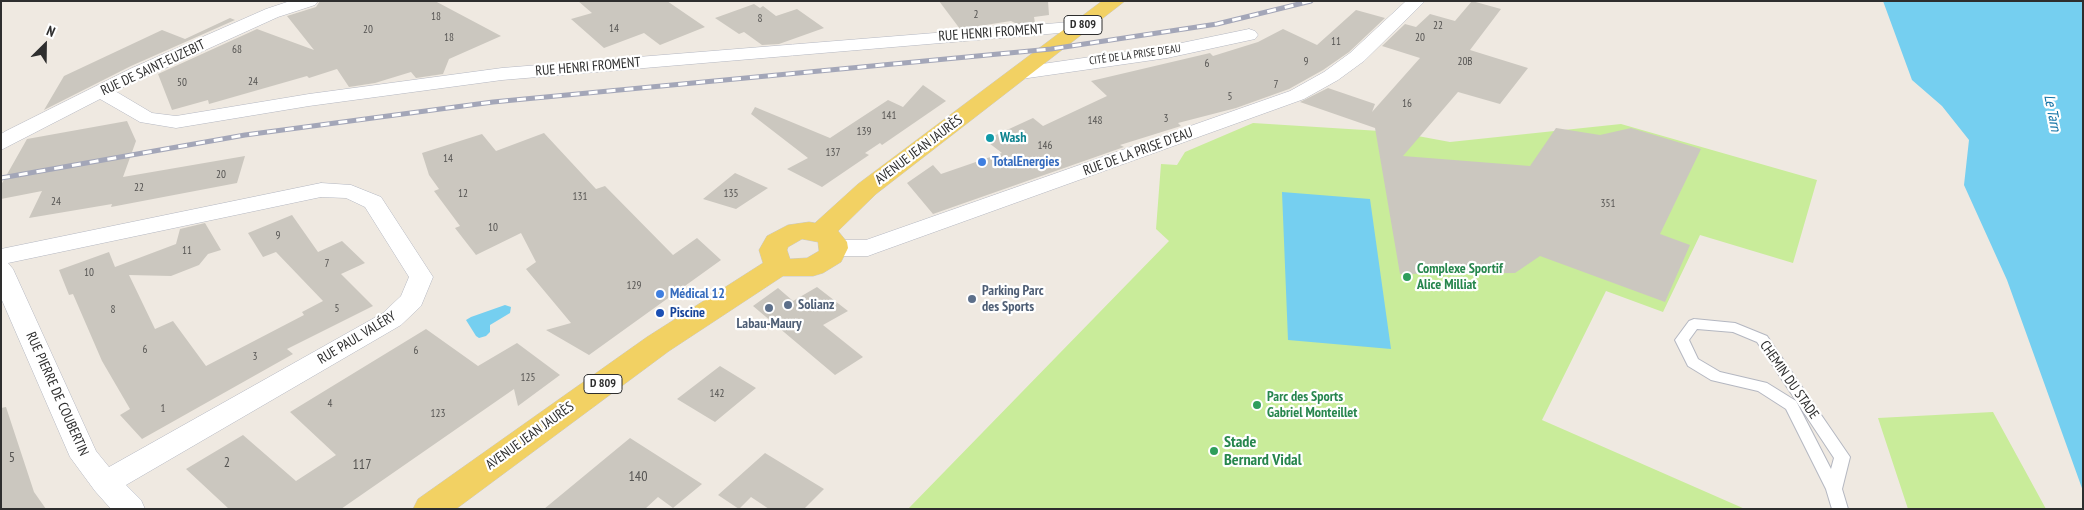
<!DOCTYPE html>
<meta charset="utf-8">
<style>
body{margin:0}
#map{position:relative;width:2084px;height:510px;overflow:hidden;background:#efe9e1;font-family:"PT Sans Narrow",sans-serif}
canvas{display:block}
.frame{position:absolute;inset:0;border:2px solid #2e2e2e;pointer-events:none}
.north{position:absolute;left:20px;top:20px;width:50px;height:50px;-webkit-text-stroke:4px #fff;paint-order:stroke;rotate:23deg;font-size:14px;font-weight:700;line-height:20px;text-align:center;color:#2e2e2e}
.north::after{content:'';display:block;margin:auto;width:18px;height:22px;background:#2e2e2e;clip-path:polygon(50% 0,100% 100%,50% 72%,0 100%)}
</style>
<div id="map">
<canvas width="2084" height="510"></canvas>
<div class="frame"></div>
<div class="north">N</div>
</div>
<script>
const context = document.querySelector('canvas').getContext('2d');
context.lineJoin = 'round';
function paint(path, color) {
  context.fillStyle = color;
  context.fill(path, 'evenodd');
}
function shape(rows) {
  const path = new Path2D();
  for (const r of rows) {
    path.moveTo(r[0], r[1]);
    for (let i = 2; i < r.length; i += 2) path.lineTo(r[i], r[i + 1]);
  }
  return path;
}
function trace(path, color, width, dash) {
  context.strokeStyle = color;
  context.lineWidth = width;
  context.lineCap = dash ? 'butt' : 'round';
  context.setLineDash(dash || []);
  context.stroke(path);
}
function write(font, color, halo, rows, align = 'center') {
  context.font = font + ' "PT Sans Narrow",sans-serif';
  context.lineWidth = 4.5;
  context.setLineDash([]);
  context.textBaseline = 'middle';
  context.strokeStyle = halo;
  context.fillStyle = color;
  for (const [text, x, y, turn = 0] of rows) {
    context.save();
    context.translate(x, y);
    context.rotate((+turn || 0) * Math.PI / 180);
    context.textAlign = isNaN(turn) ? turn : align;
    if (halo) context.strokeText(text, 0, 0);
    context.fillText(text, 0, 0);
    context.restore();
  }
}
paint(shape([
 [1253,123,1396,132,1450,142,1621,124,1817,180,1793,263,1700,235,1663,312,1606,291,1542,420,1745,509,908,509,1169,241,1156,229,1161,164,1177,165,1185,152],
 [1993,412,2046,509,1908,509,1878,418]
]), '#c9ec9a');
paint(shape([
 [1883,1,2083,1,2083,491,2007,280,1964,185,1969,140,1942,106,1912,80],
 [1282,192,1370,199,1391,349,1288,340],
 [505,305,511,307,510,313,490,325,490,332,486,336,479,338,476,336,466,320,471,317]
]), '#75cff0');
paint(shape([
 [320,1,435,1,501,36,449,59,443,74,416,78,411,72,375,83,349,87,337,69,309,78,307,76,209,104,208,100,172,110,158,74,257,29,314,50,287,16,316,7],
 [578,1,667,1,705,27,660,45,644,33,604,48,571,19,592,13],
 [939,1,1048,1,1049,15,1034,17,1035,23,1017,24,1011,21,960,29],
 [1472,1,1501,9,1470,50,1528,68,1500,104,1458,92,1403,156,1530,166,1556,128,1600,135,1631,128,1701,149,1660,234,1690,245,1665,302,1540,256,1515,273,1400,274,1375,128,1300,102,1328,88,1375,104,1372,112,1420,58,1382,46,1405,24,1416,27,1430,14,1455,21],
 [754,4,760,8,763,6,776,16,797,9,824,28,779,44,762,45,744,32,739,34,715,18],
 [1356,10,1385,18,1349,52,1323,70,1289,89,1236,108,1178,123,1181,126,1120,145,1124,147,933,214,907,183,933,165,941,174,1002,153,985,140,1033,118,1043,126,1107,96,1091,81,1210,53,1213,56,1258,42,1283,29,1317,45],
 [230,18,235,20,131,66,44,110,64,76,162,30,185,39],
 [923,85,946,101,882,145,880,143,865,153,869,155,822,187,787,169,808,158,751,114,755,107,830,138,888,100,903,107],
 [127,121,136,141,123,177,245,156,237,183,111,207,112,204,29,218,42,191,1,199,1,185,27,139],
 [544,133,596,189,605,186,673,255,697,238,721,260,589,355,546,330,571,323,526,269,536,262,521,233,476,255,455,228,460,226,434,191,439,189,429,175,422,153,482,134,496,151],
 [735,173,768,188,736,209,703,199],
 [292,215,318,252,342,241,365,263,341,274,373,306,287,349,293,354,142,439,120,415,130,409,102,361,73,294,69,295,59,270,109,252,115,267,176,244,180,229,205,223,221,250,208,254,199,265,171,276,129,275,155,329,173,321,206,366,304,315,302,312,323,301,276,252,263,257,248,233],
 [817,287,848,311,823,325,863,357,835,375,753,306,778,288,793,301],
 [426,329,478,366,517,343,560,375,518,406,514,389,341,509,229,509,186,469,243,435,296,481,336,455,290,412],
 [720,366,756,388,715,422,677,399],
 [6,407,34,492,46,509,1,509,1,408],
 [630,438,702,484,673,508,658,497,645,509,544,509],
 [765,453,824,489,804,509,769,509,751,497,739,509,718,495]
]), '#cbc7bf');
const lane = shape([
 [1694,319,1735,323,1767,336,1850,457,1842,489,1848,509,1832,509,1826,489,1786,409,1758,391,1711,380,1688,366,1675,340,1689,321,1694,319],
 [1697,329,1733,332,1757,342,1834,458,1831,469,1796,401,1767,383,1720,372,1698,359,1689,340,1697,329]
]);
const street = shape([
 [290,1,318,1,315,5,278,17,115,91,152,113,176,116,309,94,502,68,1083,21,1089,22,1092,26,1089,30,1083,31,502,80,309,106,176,128,140,122,100,99,1,150,1,134,6,131,132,68,266,9,290,1],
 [1406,1,1425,1,1364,61,1338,80,1304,99,876,253,868,256,834,256,826,253,822,248,826,243,834,240,866,240,1290,91,1324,72,1350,53,1406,1],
 [1249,29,1255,31,1258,35,1255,39,1167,58,1021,79,1014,77,1011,73,1014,69,1021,67,1167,46,1249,29],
 [321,183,351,185,381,197,433,277,421,306,401,325,126,485,141,500,145,509,111,509,95,491,70,457,1,298,1,249,321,183],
 [321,197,346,198,365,207,409,277,401,296,383,313,109,467,96,451,13,269,8,263,321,197]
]);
const primary = shape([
 [1102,1,1125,1,876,194,838,231,847,242,848,248,841,262,823,273,813,276,783,276,669,351,456,509,413,509,418,499,647,337,763,263,759,250,767,236,788,225,809,222,815,223,858,184,1102,1],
 [802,239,818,242,819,251,807,258,790,259,787,250,788,247,802,239]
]);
trace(lane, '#b4b7c1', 2);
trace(street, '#b4b7c1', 1);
trace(primary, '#c9c9c9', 1);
paint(lane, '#fff');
paint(street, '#fff');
paint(primary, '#f2d163');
const rail = shape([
 [1,178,245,135,493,102,1051,49,1217,24,1311,1]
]);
trace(rail, '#a3a6b8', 5);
trace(rail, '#fff', 3, [9]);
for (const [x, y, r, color] of [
 [990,138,5,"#0f9aa8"],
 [982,162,5,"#3f7fe0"],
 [1407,277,5,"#2e9e5b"],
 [660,294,5,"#3f7fe0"],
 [972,299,5,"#5c6f8a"],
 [788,305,5,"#5c6f8a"],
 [769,308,5,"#5c6f8a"],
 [660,313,5,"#1a4fb4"],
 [1257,405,5,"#2e9e5b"],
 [1214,451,5,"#2e9e5b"]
]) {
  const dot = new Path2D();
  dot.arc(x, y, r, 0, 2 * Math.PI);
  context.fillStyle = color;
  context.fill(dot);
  trace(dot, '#fff', 2);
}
write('11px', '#555452', null, [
 ["2",976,15],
 ["18",436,17],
 ["8",760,19],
 ["22",1438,26],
 ["14",614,29],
 ["20",368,30],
 ["18",449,38],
 ["20",1420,38],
 ["11",1336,42],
 ["68",237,50],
 ["9",1306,62],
 ["20B",1465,62],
 ["6",1207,64],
 ["24",253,82],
 ["50",182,83],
 ["7",1276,85],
 ["5",1230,97],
 ["16",1407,104],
 ["141",889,116],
 ["3",1166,119],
 ["148",1095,121],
 ["139",864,132],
 ["146",1045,146],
 ["137",833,153],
 ["14",448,159],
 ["20",221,175],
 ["22",139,188],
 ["12",463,194],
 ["135",731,194],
 ["131",580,197],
 ["24",56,202],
 ["351",1608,204],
 ["10",493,228],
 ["9",278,236],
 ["11",187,251],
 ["7",327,264],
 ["10",89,273],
 ["129",634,286],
 ["5",337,309],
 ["8",113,310],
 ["6",145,350],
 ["6",416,351],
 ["3",255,357],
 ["125",528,378],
 ["142",717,394],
 ["4",330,404],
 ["1",163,409],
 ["123",438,414]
]);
write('11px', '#2e2e2e', '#fff', [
 ["CITÉ DE LA PRISE D'EAU",1135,55,-8]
]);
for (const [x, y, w] of [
 [1083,25,38],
 [603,384,38]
]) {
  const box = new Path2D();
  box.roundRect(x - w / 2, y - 9.5, w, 19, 4);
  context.fillStyle = '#fff';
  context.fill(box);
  trace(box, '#2e2e2e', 1);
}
write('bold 12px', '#2e2e2e', null, [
 ["D 809",1083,25],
 ["D 809",603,384]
]);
write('14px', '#2e2e2e', '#fff', [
 ["RUE HENRI FROMENT",991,33,-4],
 ["RUE HENRI FROMENT",588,67,-5],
 ["RUE DE SAINT-EUZEBIT",153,68,-25],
 ["AVENUE JEAN JAURÈS",919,150,-37],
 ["RUE DE LA PRISE D'EAU",1138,152,-20],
 ["RUE PAUL VALÉRY",357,338,-31],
 ["CHEMIN DU STADE",1789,380,55],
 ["RUE PIERRE DE COUBERTIN",57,394,66],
 ["AVENUE JEAN JAURÈS",530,436,-36]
]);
write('bold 14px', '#0d838f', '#fff', [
 ["Wash",1000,138]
], 'left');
write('bold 14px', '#366cbe', '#fff', [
 ["TotalEnergies",992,162],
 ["Médical 12",670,294]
], 'left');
write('bold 14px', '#27864d', '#fff', [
 ["Complexe Sportif",1417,269],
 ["Alice Milliat",1417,285],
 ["Parc des Sports",1267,397],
 ["Gabriel Monteillet",1267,413]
], 'left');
write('bold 14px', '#4e5e75', '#fff', [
 ["Parking Parc",982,291],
 ["des Sports",982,307],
 ["Solianz",798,305],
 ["Labau-Maury",769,324,"center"]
], 'left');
write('bold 14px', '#164399', '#fff', [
 ["Piscine",670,313]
], 'left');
write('14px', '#555452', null, [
 ["5",12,458],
 ["2",227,463],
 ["117",362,465],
 ["140",638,477]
]);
write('italic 15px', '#0d6fa3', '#fff', [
 ["Le Tarn",2052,113,79]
]);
write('bold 16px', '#27864d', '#fff', [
 ["Stade",1224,442],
 ["Bernard Vidal",1224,460]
], 'left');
</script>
